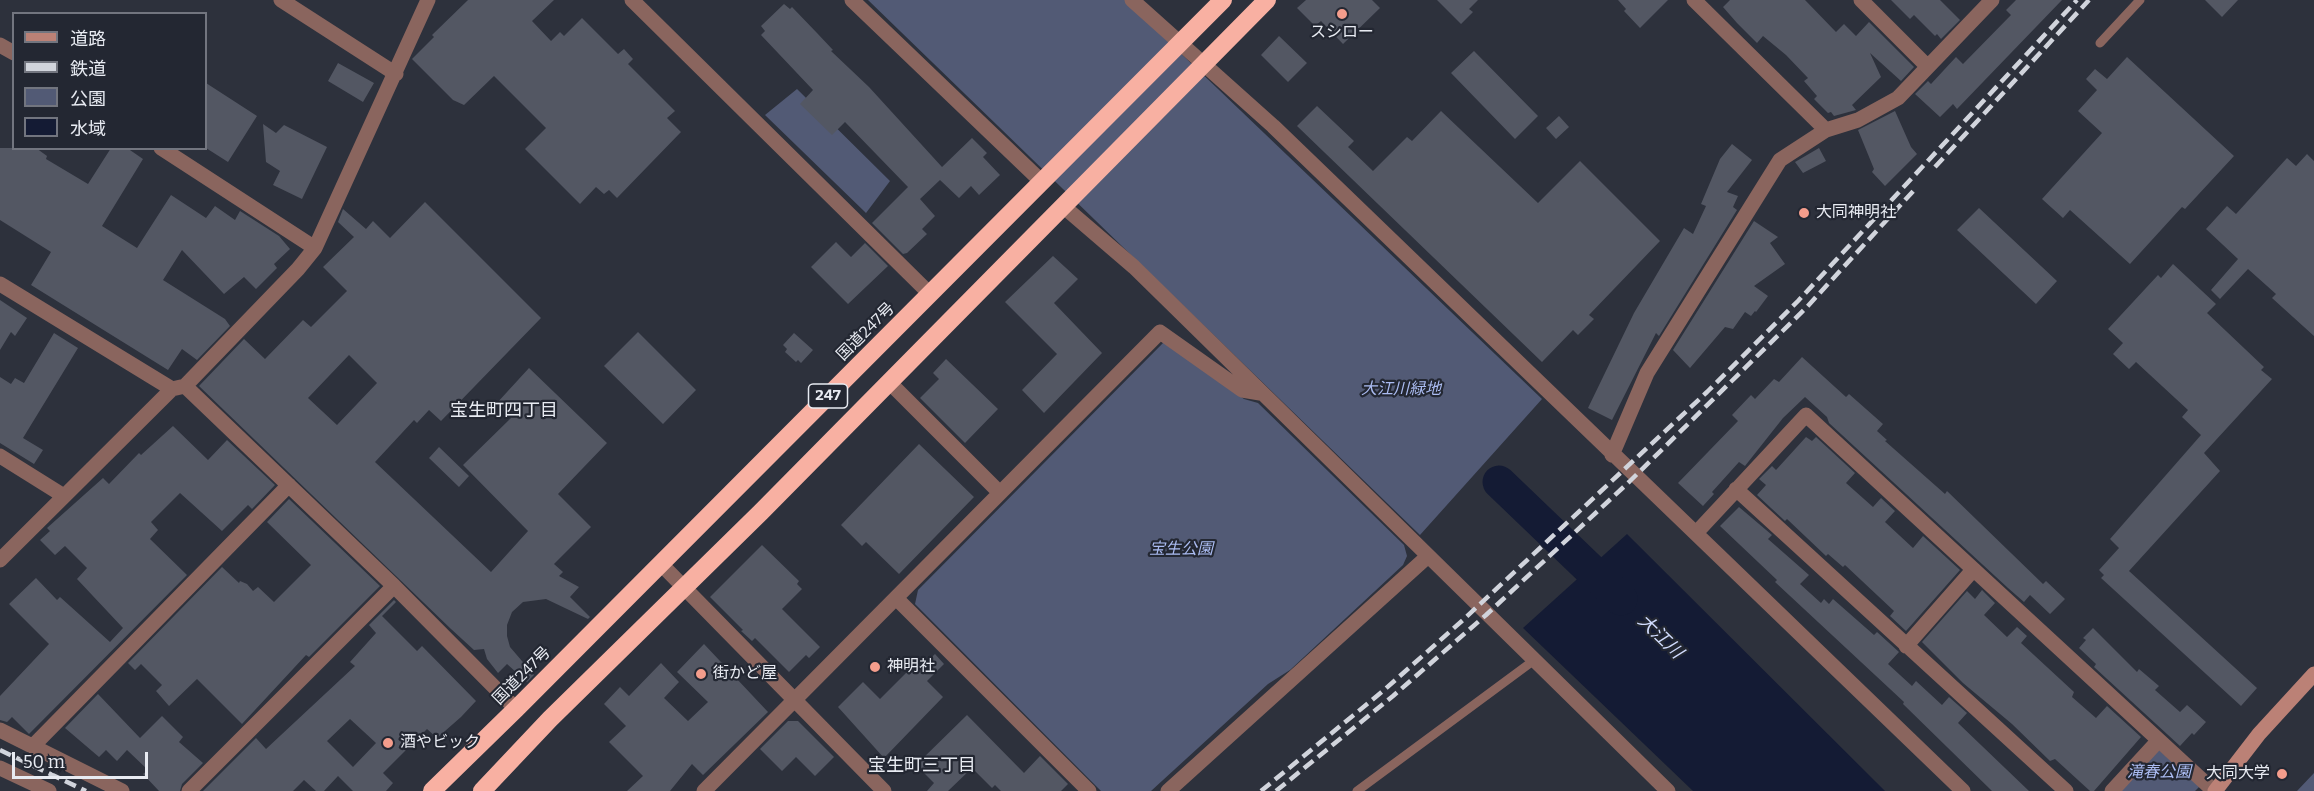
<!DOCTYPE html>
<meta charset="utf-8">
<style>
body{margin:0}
#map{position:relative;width:2314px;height:791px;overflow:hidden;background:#2d313c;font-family:Bitter,"Noto Sans JP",serif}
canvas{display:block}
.legend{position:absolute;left:12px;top:12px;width:195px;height:138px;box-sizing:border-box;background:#232732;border:2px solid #72757f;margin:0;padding:8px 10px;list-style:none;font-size:18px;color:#e8ebf2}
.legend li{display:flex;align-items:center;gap:12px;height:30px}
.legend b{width:30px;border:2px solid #72757f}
.scale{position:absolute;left:12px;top:752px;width:136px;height:27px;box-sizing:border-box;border:3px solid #e8ebf2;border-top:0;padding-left:8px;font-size:18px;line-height:21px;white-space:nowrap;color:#e8ebf2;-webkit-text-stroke:4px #232732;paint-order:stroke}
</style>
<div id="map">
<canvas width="2314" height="791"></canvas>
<ul class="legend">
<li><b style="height:8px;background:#bb8176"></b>道路</li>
<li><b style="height:8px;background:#d1d4dc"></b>鉄道</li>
<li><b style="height:16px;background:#525a75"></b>公園</li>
<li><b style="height:16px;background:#141b34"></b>水域</li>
</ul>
<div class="scale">50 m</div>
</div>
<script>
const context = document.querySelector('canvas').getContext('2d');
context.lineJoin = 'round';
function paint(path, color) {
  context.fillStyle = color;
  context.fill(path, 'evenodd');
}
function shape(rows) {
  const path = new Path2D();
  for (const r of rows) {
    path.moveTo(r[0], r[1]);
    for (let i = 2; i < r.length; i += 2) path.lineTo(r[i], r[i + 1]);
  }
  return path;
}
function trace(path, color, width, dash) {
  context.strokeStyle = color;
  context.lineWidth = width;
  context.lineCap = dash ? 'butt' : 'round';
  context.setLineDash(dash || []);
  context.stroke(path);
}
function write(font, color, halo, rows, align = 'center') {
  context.font = font + ' Bitter,"Noto Sans JP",serif';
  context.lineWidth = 4.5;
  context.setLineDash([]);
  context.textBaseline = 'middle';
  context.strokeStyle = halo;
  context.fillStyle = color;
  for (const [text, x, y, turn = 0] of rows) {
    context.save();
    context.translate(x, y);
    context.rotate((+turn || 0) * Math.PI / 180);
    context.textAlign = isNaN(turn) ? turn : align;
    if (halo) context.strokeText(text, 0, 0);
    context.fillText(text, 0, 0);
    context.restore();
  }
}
paint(shape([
 [868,0,1125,0,1542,399,1420,535],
 [797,89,890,181,866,213,765,115],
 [1164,342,1244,399,1258,403,1404,545,1407,556,1403,565,1290,670,1268,684,1151,791,1101,791,915,604,918,590],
 [2158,749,2200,786,2195,791,2120,791],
 [2314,773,2314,791,2297,791]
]), '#525a75');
paint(shape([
 [1627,534,1885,791,1693,791,1523,628]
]), '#141b34');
trace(shape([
 [1499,482,1621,599]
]), '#141b34', 33);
paint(shape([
 [468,0,554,0,532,21,551,41,560,32,564,36,582,18,618,54,624,49,633,59,628,64,675,111,667,118,681,132,617,198,609,190,604,194,596,187,580,204,525,149,546,128,494,76,464,105,453,100,412,59,434,37,432,35],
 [1306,0,1372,0,1380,8,1343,44,1321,21,1315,26,1297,8],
 [1437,0,1478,0,1469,9,1473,12,1461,24],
 [1618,0,1668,0,1640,28,1624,11,1626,9],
 [1730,0,1805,0,1836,32,1844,24,1856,36,1869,22,1914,67,1901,81,1870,53,1881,77,1852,105,1856,110,1834,116,1831,112,1828,113,1814,99,1817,96,1804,81,1808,78,1786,55,1763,36,1757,43,1737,23,1723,7],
 [1891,0,1940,0,1960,20,1941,39,1937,34,1935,36,1914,15,1910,19],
 [2016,0,2062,0,1957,109,1953,104,1940,117,1915,94,1928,81,1931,84,1956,57,1963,64,2011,15,2006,10],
 [2205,0,2238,0,2222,17],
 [784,4,790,9,792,7,817,33,833,50,831,51,869,87,942,167,972,138,987,153,983,157,1000,175,979,195,971,186,959,198,940,180,920,199,935,216,922,229,927,234,907,253,903,254,872,223,908,187,845,122,832,135,800,104,813,90,761,35,765,31,761,26],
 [1279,36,1307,63,1288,82,1261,55],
 [1474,51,1538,116,1515,139,1451,73],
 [2127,57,2234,156,2185,209,2182,207,2130,264,2070,210,2063,218,2042,199,2102,133,2078,111,2097,90,2086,79,2095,69,2107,79],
 [338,63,374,83,363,102,328,81],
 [206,83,257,116,228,162,206,148],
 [1317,106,1354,141,1348,147,1373,171,1407,137,1412,141,1441,111,1538,203,1580,161,1660,241,1589,315,1594,319,1578,335,1573,330,1542,362,1297,126],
 [1895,111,1911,147,1917,154,1885,186,1872,172,1874,169,1858,130],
 [1559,116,1569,127,1556,139,1546,128],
 [263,124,276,133,284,125,327,147,302,199,273,185,280,171,266,162],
 [1732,144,1752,160,1727,192,1738,196,1733,207,1737,210,1659,336,1656,333,1612,420,1588,408,1634,313,1684,228,1693,234,1706,206,1701,204,1720,159],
 [0,148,36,148,47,156,46,159,88,184,111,148,127,148,143,159,102,226,137,248,171,195,206,218,215,206,235,220,240,211,279,236,290,249,274,264,277,268,256,289,244,277,224,294,182,250,163,280,225,319,230,326,197,360,182,349,168,370,31,285,51,252,0,220],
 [1819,148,1826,161,1803,173,1795,162],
 [2307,154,2314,161,2314,336,2272,298,2276,294,2248,269,2220,299,2211,290,2238,259,2206,229,2227,206,2236,214,2287,158,2296,166],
 [425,202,541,318,441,421,429,410,417,423,414,420,375,462,491,572,528,531,463,465,511,418,496,404,529,368,607,443,558,494,591,527,554,564,563,572,559,576,579,587,570,597,590,617,588,619,546,599,523,602,512,612,507,625,507,636,510,647,534,675,527,682,507,664,498,673,487,659,484,649,474,650,451,629,199,386,244,339,265,359,303,320,311,327,347,291,323,267,354,237,338,222,343,209,366,229,373,221,390,238],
 [349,355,377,383,337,425,308,398],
 [1979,208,2057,281,2036,304,1957,230],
 [1754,221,1778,237,1770,243,1785,264,1754,286,1768,296,1756,312,1755,311,1751,316,1745,312,1733,329,1725,327,1690,368,1673,350],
 [836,242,851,257,865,243,888,266,848,304,811,267],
 [1053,256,1078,279,1054,303,1102,353,1044,413,1022,390,1057,354,1005,302],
 [2173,264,2216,304,2207,313,2264,367,2261,370,2272,379,2204,453,2220,471,2129,571,2257,688,2241,706,2101,578,2104,575,2099,570,2119,548,2110,539,2201,435,2182,417,2188,410,2136,362,2129,369,2113,354,2123,343,2108,329,2158,275,2161,278],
 [0,300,27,318,15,336,11,332,0,350],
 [638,332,696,390,663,424,604,366],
 [54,333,78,348,23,438,43,450,34,464,0,443,0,377,11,384,15,378,24,383],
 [794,333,813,350,801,363,798,360,796,362,785,352,787,349,783,345],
 [1802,357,1846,397,1849,394,1883,424,1877,431,1887,440,1885,441,1945,494,1947,491,2043,584,2046,581,2065,599,2050,614,2030,595,2024,602,2008,588,1829,423,1827,417,1805,397,1783,418,1745,466,1739,462,1712,492,1714,494,1703,506,1678,483,1738,421,1732,415,1751,395,1755,399,1774,379,1779,382],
 [946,359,998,409,965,443,920,398,939,379,933,373],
 [173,426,208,460,227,440,275,485,252,509,248,505,222,531,180,493,151,522,158,530,150,539,187,575,29,734,12,717,7,722,0,720,0,696,49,644,9,604,36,578,57,600,60,597,110,642,123,628,77,579,87,568,65,546,55,555,40,540,50,531,47,528,103,478,109,484,139,453,141,455],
 [1806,437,1812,441,1816,437,1855,473,1846,483,1873,507,1881,498,1895,511,1885,522,1913,548,1923,536,1960,570,1906,631,1890,616,1894,611,1845,565,1843,567,1828,554,1826,556,1787,519,1785,521,1757,495,1766,485,1759,479,1772,466,1776,470],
 [919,444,974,497,899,574,866,542,862,546,841,525],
 [439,447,469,476,459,487,429,458],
 [289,499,380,586,309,657,306,655,242,724,197,679,169,706,156,691,162,685,141,664,135,670,128,663,222,567,239,583,240,581,247,584,253,591,258,587,274,602,311,565,267,522],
 [1739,507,1772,535,1768,539,1809,575,1800,584,1821,603,1824,599,1829,604,1833,599,1874,635,1877,632,1899,652,1888,664,1912,686,1916,681,1942,705,1949,697,1967,713,1958,723,2029,791,1992,791,1903,704,1904,702,1775,582,1777,580,1720,526],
 [762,545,799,581,797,584,802,589,782,609,820,647,809,658,806,655,789,672,755,638,752,641,741,631,743,630,710,597],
 [1982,590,1995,603,1984,615,2007,637,2017,627,2027,636,2021,643,2074,692,2072,697,2096,718,2107,706,2141,737,2094,791,2090,791,2055,759,2050,761,2012,724,1963,683,1922,642,1967,591,1975,599],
 [394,600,396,602,382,616,417,651,422,646,476,701,461,717,437,738,427,729,383,773,393,783,386,791,353,791,338,776,324,791,316,791,304,780,293,791,203,791,256,738,266,749,355,666,350,662,376,633,369,625],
 [350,719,376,743,353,767,327,741],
 [2093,628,2137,672,2139,669,2159,686,2155,690,2180,712,2187,705,2206,722,2194,735,2192,733,2180,746,2094,667,2096,664,2079,648,2086,640,2083,638],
 [704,644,768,712,703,775,692,764,670,791,627,791,643,776,609,742,626,726,604,704,620,687,629,696,661,663,679,682,664,698,688,721,708,702,677,672],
 [935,654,944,664,927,681,943,697,884,758,838,707,863,682,880,699,911,668,915,673],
 [98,694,140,738,162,716,183,737,179,742,203,763,182,784,180,791,159,791,143,774,148,770,127,750,117,761,106,750,99,757,65,728],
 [967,715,1024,773,1040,756,1068,784,1061,791,1001,791,995,785,992,788,972,768,948,791,927,791,934,783,916,765],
 [788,721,798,721,834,757,815,776,796,757,782,771,760,749]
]), '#535763');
trace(shape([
 [2100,43,2140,0],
 [1357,791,1533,661]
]), '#8a655e', 9);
trace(shape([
 [281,0,396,74],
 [632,0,930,294],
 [852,0,1042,182],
 [1132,0,1273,126,1963,791],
 [1694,0,1826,130],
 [1861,0,1927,66],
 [0,45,14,53],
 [161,148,315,248],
 [1063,206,1134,267,1668,791],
 [0,284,172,389],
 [889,382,1000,493],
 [185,386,394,586,516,709],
 [1612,455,1647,373,1780,160,1826,130,1858,120,1898,98,1992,0],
 [0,456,64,496],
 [1736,489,2066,791],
 [1697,532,1806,415,2214,791],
 [0,560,172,389,185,386,298,269,315,248,428,0],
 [661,564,884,791],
 [896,598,1089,791],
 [1906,646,1973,570],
 [0,730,122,791],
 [33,746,289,485],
 [0,768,49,791],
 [189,791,394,586],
 [704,791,1160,332,1242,390,1260,393],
 [1168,791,1427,557],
 [2112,791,2158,741]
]), '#8a655e', 15);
trace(shape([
 [2215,791,2259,734,2314,674]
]), '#bb8176', 15);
trace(shape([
 [432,791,516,709,1223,0],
 [482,791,550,719,761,512,1267,0]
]), '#f8b0a2', 18);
trace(shape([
 [1935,167,2089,0],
 [0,750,86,791],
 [1261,791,1383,691,1463,620,1707,392,1798,301,2077,0],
 [1276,791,1393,696,1486,615,1629,482,1806,308,1917,187]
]), '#d1d4dc', 4.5, [12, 6]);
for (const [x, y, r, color] of [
 [1342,14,6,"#f49d8c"],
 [1804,213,6,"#f49d8c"],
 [875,667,6,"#f49d8c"],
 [701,674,6,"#f49d8c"],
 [388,743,6,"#f49d8c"],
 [2282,774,6,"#f49d8c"]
]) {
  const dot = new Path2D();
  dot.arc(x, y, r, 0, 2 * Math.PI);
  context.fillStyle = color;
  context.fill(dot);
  trace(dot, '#232732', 2);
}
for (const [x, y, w] of [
 [828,396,39]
]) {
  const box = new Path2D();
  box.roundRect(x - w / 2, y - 12, w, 24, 4.5);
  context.fillStyle = '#232732';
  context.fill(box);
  trace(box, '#e8ebf2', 1.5);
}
write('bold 15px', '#e8ebf2', null, [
 ["247",828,396]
]);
write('16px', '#e8ebf2', '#232732', [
 ["スシロー",1342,33,"center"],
 ["大同神明社",1816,213],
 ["神明社",887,667],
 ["街かど屋",713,674],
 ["酒やビック",400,743],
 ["大同大学",2270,774,"right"]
], 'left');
write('16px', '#e8ebf2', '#232732', [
 ["国道247号",866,332,-45],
 ["国道247号",522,676,-45]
]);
write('italic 16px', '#abbcf2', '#232732', [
 ["大江川緑地",1401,390],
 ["宝生公園",1181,550],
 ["滝春公園",2159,773]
]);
write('18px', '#e8ebf2', '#232732', [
 ["宝生町四丁目",504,411],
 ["宝生町三丁目",922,766]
]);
write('italic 18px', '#d1dcfe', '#232732', [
 ["大江川",1660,637,44]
]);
</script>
